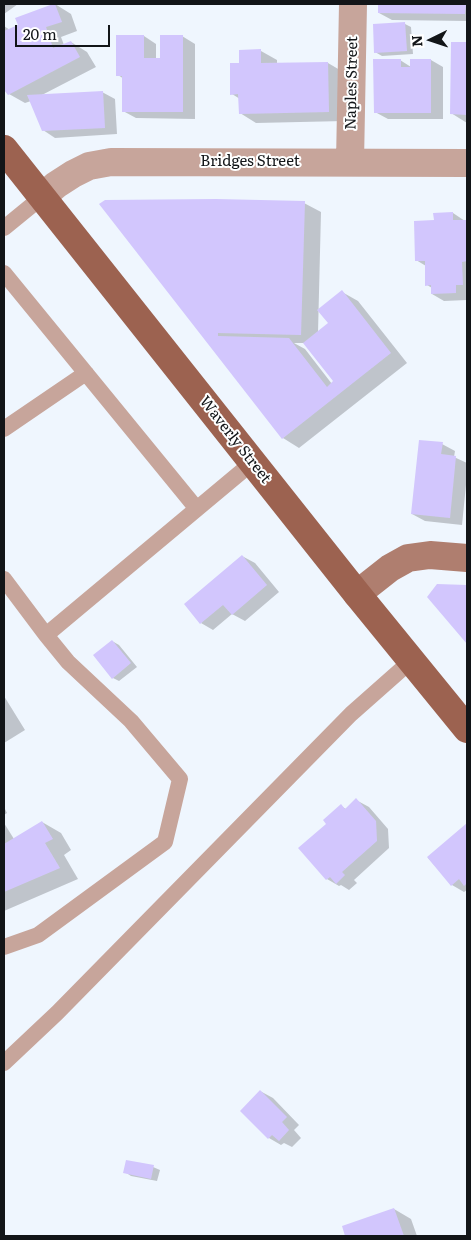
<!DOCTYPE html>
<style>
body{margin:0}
#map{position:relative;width:471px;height:1240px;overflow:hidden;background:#eff6fe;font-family:Literata,serif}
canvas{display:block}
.frame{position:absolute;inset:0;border:5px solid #121518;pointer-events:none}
.north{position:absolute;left:406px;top:15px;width:50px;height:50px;-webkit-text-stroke:4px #fff;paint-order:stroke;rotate:266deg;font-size:14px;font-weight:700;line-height:20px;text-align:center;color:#121518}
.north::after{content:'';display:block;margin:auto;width:18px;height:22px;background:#121518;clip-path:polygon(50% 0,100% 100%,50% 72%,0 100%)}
.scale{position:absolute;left:15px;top:25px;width:95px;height:22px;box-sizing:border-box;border:2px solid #121518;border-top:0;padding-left:6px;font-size:15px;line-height:18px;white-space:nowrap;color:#121518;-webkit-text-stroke:4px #fff;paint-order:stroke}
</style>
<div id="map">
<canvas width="471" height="1240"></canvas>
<div class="frame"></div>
<div class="north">N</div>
<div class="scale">20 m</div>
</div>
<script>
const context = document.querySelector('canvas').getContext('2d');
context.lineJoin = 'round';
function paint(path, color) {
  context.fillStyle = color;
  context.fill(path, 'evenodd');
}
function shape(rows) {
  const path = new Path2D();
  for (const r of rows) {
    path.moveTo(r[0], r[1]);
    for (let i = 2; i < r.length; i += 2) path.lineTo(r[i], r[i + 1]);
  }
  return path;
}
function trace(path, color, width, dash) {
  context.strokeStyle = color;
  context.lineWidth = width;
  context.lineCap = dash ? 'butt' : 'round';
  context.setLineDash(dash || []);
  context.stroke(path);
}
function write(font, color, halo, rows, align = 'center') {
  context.font = font + ' Literata,serif';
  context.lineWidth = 4;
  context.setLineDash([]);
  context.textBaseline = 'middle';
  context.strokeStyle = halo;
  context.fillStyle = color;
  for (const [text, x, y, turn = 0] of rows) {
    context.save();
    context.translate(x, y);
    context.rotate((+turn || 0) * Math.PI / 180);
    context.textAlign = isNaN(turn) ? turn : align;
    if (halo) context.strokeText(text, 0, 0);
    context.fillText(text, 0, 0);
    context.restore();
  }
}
paint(shape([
 [4,4,18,4,4,14],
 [55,4,71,14,77,31,61,37,64,45,71,42,87,52,96,67,40,96,102,92,115,99,117,134,55,138,43,130,31,101,25,103,9,94,4,88,4,26,10,30],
 [380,4,467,4,467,21,392,20,379,13],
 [405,24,411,27,413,54,382,56,375,52],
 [144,36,156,44,156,59,161,59,182,36,195,44,195,119,136,118,123,111,124,79,118,75],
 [453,43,467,44,467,123,451,113],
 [261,51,277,60,277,64,328,63,345,73,345,121,256,123,240,113,240,99,232,94,241,64],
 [400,60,411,67,411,60,431,60,443,67,443,119,388,119,375,112],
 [304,203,321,212,318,333,329,324,342,292,358,301,407,363,299,448,283,438,101,205],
 [294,343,305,343,335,382,332,384,305,349],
 [453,213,465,221,467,221,467,300,444,301,432,294,432,288,427,285,426,266,416,260,435,222],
 [442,444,455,451,454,457,467,463,467,475,462,525,425,521,412,514],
 [242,556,255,563,279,592,245,621,232,614,213,630,201,623],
 [437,585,467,587,467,642,429,597],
 [112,641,119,645,137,667,119,681,113,678],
 [4,696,25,730,4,743],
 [356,800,369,807,388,829,389,848,354,880,357,883,349,890,341,885,339,886,327,879,300,848,328,824,341,806,346,809],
 [4,807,7,813,4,815],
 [42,822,61,833,71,850,64,855,78,879,4,911,4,823,14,839],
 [467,825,467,890,464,892,452,885,428,858],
 [260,1091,273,1098,299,1125,294,1130,301,1138,292,1147,284,1143,281,1145,269,1138,242,1111],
 [153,1167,160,1170,157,1181,131,1176,125,1172],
 [394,1209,411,1219,417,1236,347,1236,343,1227]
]), '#0003');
paint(shape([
 [53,4,55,4,62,22,46,27,53,48,71,41,80,57,8,95,4,90,4,31,18,25,15,18],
 [378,4,466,4,465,14,378,13],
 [405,22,407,51,374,53,373,24],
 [116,35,144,35,144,58,160,58,160,35,183,35,183,112,122,112,122,76,116,76],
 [451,42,467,42,467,115,450,114],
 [261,49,261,63,328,62,329,112,239,114,238,94,230,95,230,63,239,63,239,50],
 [373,59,401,59,401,67,410,67,410,59,431,59,431,113,374,113],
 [103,91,105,128,42,131,27,95],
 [216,199,305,201,301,335,218,333,218,336,289,338,327,387,333,381,303,343,328,323,317,310,342,290,391,353,282,439,99,204,105,200],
 [453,212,453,220,467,220,467,261,462,262,463,285,456,285,456,293,431,294,431,285,425,286,425,261,415,261,414,221,434,220,433,213],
 [419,440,443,442,441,454,456,456,450,518,411,514],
 [242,555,267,585,232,615,223,605,200,624,184,604],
 [437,584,467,585,467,644,427,597],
 [112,640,131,663,112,679,93,655],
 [356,798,376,821,377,841,342,872,345,875,336,884,330,877,326,880,298,848,326,824,323,820,341,804,345,809],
 [42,821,53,839,45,843,60,868,4,892,4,844],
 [467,823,467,883,464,886,459,879,451,886,427,857],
 [260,1090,287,1117,282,1122,289,1130,279,1141,272,1135,268,1139,240,1111],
 [126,1160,154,1165,151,1179,123,1173],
 [394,1208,404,1236,345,1236,342,1226]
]), '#d2c6fd');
trace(shape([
 [4,228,42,197],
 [4,273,197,509],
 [4,429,86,373],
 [4,579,46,635,253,462],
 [4,947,38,935,165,842,180,779,131,721,68,662,46,635],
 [4,1063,57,1013,351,714,412,660]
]), '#c7a59b', 16);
trace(shape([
 [350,162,353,4],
 [42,197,56,185,73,174,89,166,111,162,467,163]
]), '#c7a59b', 28);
trace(shape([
 [357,594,390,568,408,558,430,555,467,558]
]), '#af7e6f', 28);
trace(shape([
 [4,149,357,594,467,729]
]), '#9c6250', 28);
write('15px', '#121518', '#fff', [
 ["Naples Street",352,83,-89],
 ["Bridges Street",250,162],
 ["Waverly Street",235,440,52]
]);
</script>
